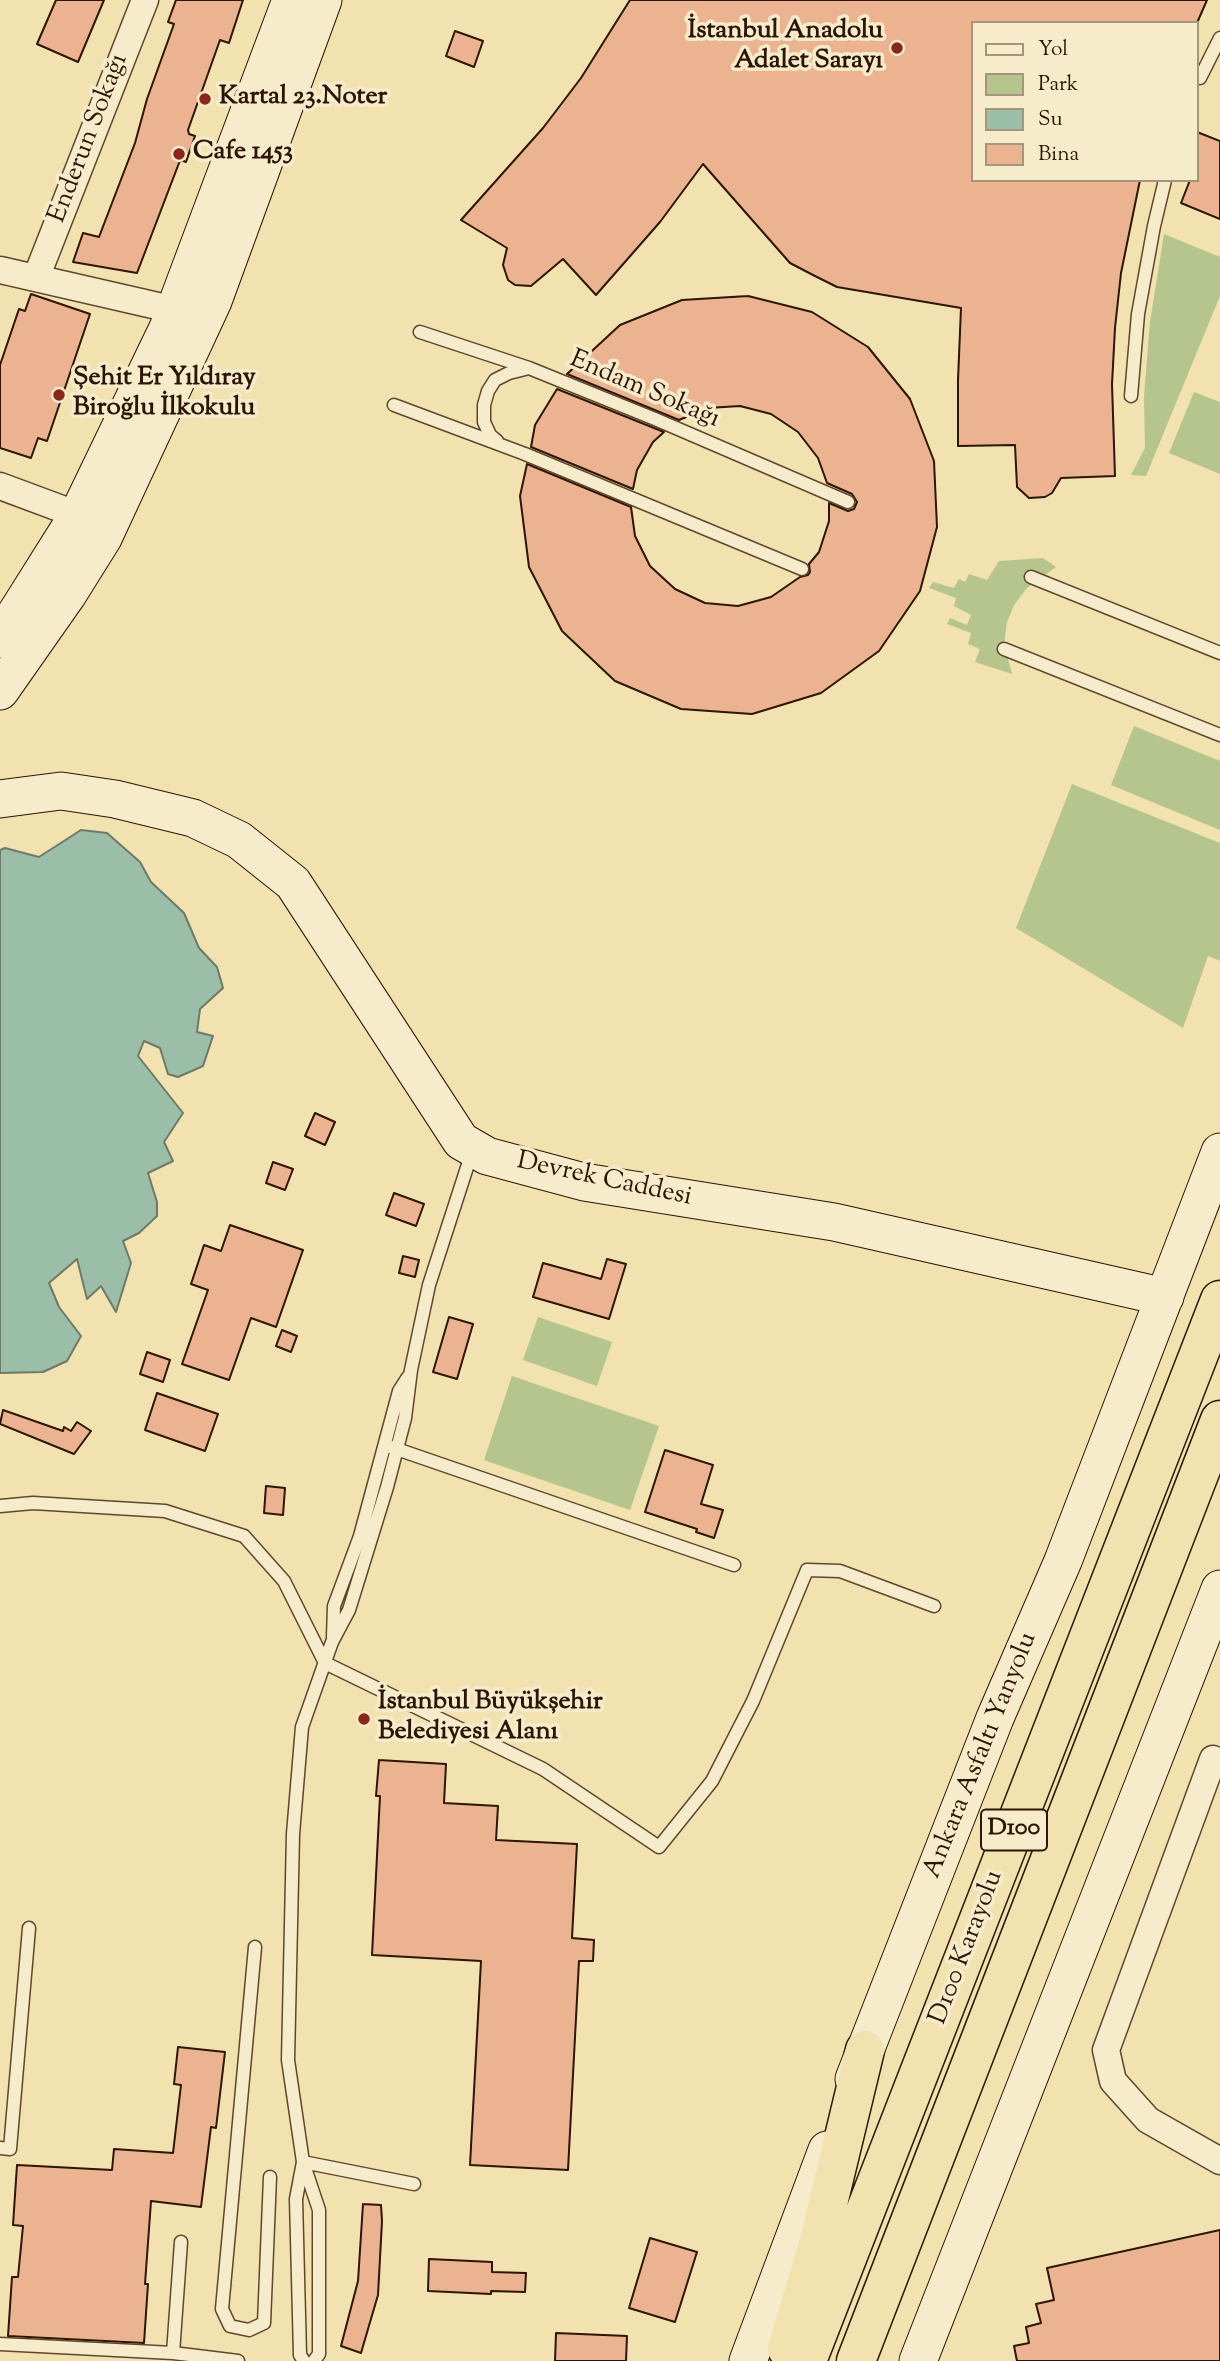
<!DOCTYPE html>
<meta charset="utf-8">
<style>
body{margin:0}
#map{position:relative;width:1220px;height:2361px;overflow:hidden;background:#f1e2af;font-family:"Sorts Mill Goudy",serif}
canvas{display:block}
.legend{position:absolute;left:971px;top:21px;width:228px;height:161px;box-sizing:border-box;background:#f6eccb;border:2px solid #a5967b;margin:0;padding:9px 12px;list-style:none;font-size:21px;color:#2c1502}
.legend li{display:flex;align-items:center;gap:14px;height:35px}
.legend b{width:35px;border:2px solid #a5967b}
</style>
<div id="map">
<canvas width="1220" height="2361"></canvas>
<ul class="legend">
<li><b style="height:9px;background:#f6eccb"></b>Yol</li>
<li><b style="height:19px;background:#b6c48d"></b>Park</li>
<li><b style="height:19px;background:#9bbea8"></b>Su</li>
<li><b style="height:19px;background:#ebb38f"></b>Bina</li>
</ul>
</div>
<script>
const context = document.querySelector('canvas').getContext('2d');
context.lineJoin = 'round';
function paint(path, color) {
  context.fillStyle = color;
  context.fill(path, 'evenodd');
}
function shape(rows) {
  const path = new Path2D();
  for (const r of rows) {
    path.moveTo(r[0], r[1]);
    for (let i = 2; i < r.length; i += 2) path.lineTo(r[i], r[i + 1]);
  }
  return path;
}
function trace(path, color, width, dash) {
  context.strokeStyle = color;
  context.lineWidth = width;
  context.lineCap = dash ? 'butt' : 'round';
  context.setLineDash(dash || []);
  context.stroke(path);
}
function write(font, color, halo, rows, align = 'center') {
  context.font = font + ' "Sorts Mill Goudy",serif';
  context.lineWidth = 7;
  context.setLineDash([]);
  context.textBaseline = 'middle';
  context.strokeStyle = halo;
  context.fillStyle = color;
  for (const [text, x, y, turn = 0] of rows) {
    context.save();
    context.translate(x, y);
    context.rotate((+turn || 0) * Math.PI / 180);
    context.textAlign = isNaN(turn) ? turn : align;
    if (halo) context.strokeText(text, 0, 0);
    context.fillText(text, 0, 0);
    context.restore();
  }
}
paint(shape([
 [1164,234,1220,257,1220,296,1146,476,1131,475,1145,448,1144,396,1150,322],
 [1194,392,1220,402,1220,474,1169,453],
 [1043,558,1056,567,1027,588,1014,605,1007,622,1004,644,1012,674,975,662,980,649,968,644,971,633,947,624,950,618,967,625,971,615,954,606,956,598,929,588,933,582,954,588,959,579,965,582,969,574,987,580,999,561],
 [1134,726,1220,761,1220,830,1111,785],
 [1072,784,1220,843,1220,961,1208,956,1183,1028,1016,928],
 [538,1317,612,1342,597,1386,523,1360],
 [512,1376,659,1426,630,1510,484,1460]
]), '#b6c48d');
const water = shape([
 [81,830,107,833,140,862,151,882,184,913,199,948,217,967,223,988,200,1009,197,1032,213,1036,203,1066,178,1077,168,1074,160,1048,144,1041,138,1056,183,1113,164,1142,173,1161,148,1173,157,1202,157,1216,139,1233,123,1241,131,1263,116,1312,101,1286,87,1299,77,1259,49,1283,59,1307,81,1336,67,1361,43,1372,0,1373,0,850,5,848,39,857,81,830]
]);
paint(water, '#9bbea8');
trace(water, '#6f7a66', 2);
const building = shape([
 [56,0,104,0,78,62,37,44,56,0],
 [176,0,243,0,229,43,220,40,188,130,189,134,195,136,186,162,181,160,179,163,137,273,73,262,83,233,99,237,135,143,147,99,174,24,168,22,176,0],
 [630,0,1207,0,1197,23,973,23,973,180,1140,180,1121,273,1115,328,1112,384,1115,476,1061,478,1052,493,1045,497,1029,498,1017,487,1015,445,958,446,958,380,961,308,837,287,813,275,790,263,703,164,660,222,596,295,563,259,531,286,515,285,508,280,503,265,507,248,461,220,543,128,581,78,630,0],
 [455,31,483,41,474,67,446,56,455,31],
 [1197,132,1220,141,1220,219,1181,203,1190,180,1197,180,1197,132],
 [31,294,90,314,47,441,38,438,31,458,0,448,0,365,19,309,25,311,31,294],
 [748,296,812,312,868,347,910,399,934,461,937,527,920,591,879,651,821,693,752,714,681,709,615,681,562,631,529,567,520,496,527,464,631,507,635,536,650,566,675,589,705,603,738,606,771,597,800,577,808,575,810,572,809,564,819,552,829,521,829,503,848,511,854,509,857,502,852,494,827,483,818,458,798,432,771,414,740,406,708,408,679,420,567,374,620,325,682,300,748,296],
 [557,389,664,432,653,442,637,470,633,489,531,447,535,425,557,389],
 [315,1113,335,1122,325,1145,305,1136,315,1113],
 [273,1162,293,1169,285,1190,266,1183,273,1162],
 [394,1193,424,1204,416,1226,386,1215,394,1193],
 [230,1225,303,1250,276,1327,251,1318,229,1380,182,1364,208,1290,191,1284,204,1245,221,1251,230,1225],
 [403,1256,419,1260,415,1277,399,1273,403,1256],
 [607,1259,626,1264,609,1319,533,1297,543,1263,601,1279,607,1259],
 [449,1317,473,1324,457,1379,433,1372,449,1317],
 [282,1330,297,1336,291,1352,276,1346,282,1330],
 [147,1352,170,1360,163,1382,140,1374,147,1352],
 [157,1393,218,1414,205,1451,145,1430,157,1393],
 [3,1410,63,1431,64,1427,71,1431,77,1422,91,1431,74,1454,0,1424,3,1410],
 [665,1450,713,1465,701,1504,723,1510,714,1538,696,1532,697,1529,645,1512,665,1450],
 [266,1486,285,1488,283,1515,264,1513,266,1486],
 [379,1760,446,1764,444,1803,498,1806,496,1840,577,1844,572,1938,594,1940,593,1961,579,1961,568,2170,470,2165,481,1961,372,1955,380,1796,376,1796,379,1760],
 [178,2047,225,2052,216,2128,211,2127,201,2207,151,2201,145,2284,148,2284,144,2343,8,2336,12,2277,18,2277,23,2226,13,2225,17,2165,112,2170,114,2149,173,2153,181,2085,174,2084,178,2047],
 [363,2204,381,2205,382,2221,378,2295,361,2353,341,2346,358,2281,363,2204],
 [1220,2230,1220,2361,1017,2361,1014,2346,1029,2343,1026,2327,1041,2323,1036,2304,1054,2300,1047,2268,1220,2230],
 [650,2238,697,2252,675,2322,629,2308,650,2238],
 [429,2259,492,2262,492,2272,526,2273,525,2292,491,2291,491,2294,428,2291,429,2259],
 [556,2333,627,2336,626,2361,555,2361,556,2333]
]);
paint(building, '#ebb38f');
trace(building, '#2c1502', 2);
const lane = shape([
 [1200,78,1220,38],
 [420,332,529,368,655,419,848,502],
 [1131,396,1138,314,1154,226,1165,180],
 [394,405,525,454,802,569],
 [497,441,490,435,484,422,484,405,488,391,495,380,509,373,529,368],
 [1031,577,1220,653],
 [1004,649,1220,735],
 [385,1445,734,1565],
 [0,1506,33,1503,165,1511,244,1536,284,1581,325,1663,543,1769,659,1847,712,1781,753,1701,807,1570,840,1571,934,1606],
 [333,1637,334,1606,360,1536,399,1391,408,1377],
 [255,1947,222,2309,230,2326,249,2330,264,2323,270,2177],
 [0,2148,10,2149,29,1928],
 [414,2184,303,2162,288,2060,293,1834,302,1727,332,1642,349,1610,387,1487,405,1418,411,1370,429,1285,472,1152],
 [0,2344,173,2353,238,2361],
 [173,2353,181,2242],
 [304,2361,300,2355,296,2199,303,2162,319,2210,319,2354,314,2361]
]);
const street = shape([
 [0,270,175,310],
 [36,278,145,0],
 [0,486,78,515],
 [1213,1759,1106,2050,1113,2081,1148,2120,1220,2161]
]);
const secondary = shape([
 [0,639,78,515,168,328,291,0],
 [0,691,68,594,103,538,213,301,323,0],
 [0,799,61,791,115,799,193,818,239,840,293,883,461,1141,487,1156,584,1182,834,1222,1165,1297],
 [854,2079,995,1718,1063,1561,1220,1152],
 [748,2361,827,2150],
 [918,2361,1220,1589]
]);
const highway = shape([
 [787,2349,819,2241,865,2050],
 [807,2361,1220,1300],
 [856,2361,1220,1420]
]);
trace(lane, '#5d482d', 15);
trace(street, '#5d482d', 29);
trace(secondary, '#2c1502', 39);
trace(highway, '#2c1502', 41);
trace(lane, '#f6eccb', 12);
trace(street, '#f6eccb', 26);
trace(secondary, '#f6eccb', 37);
trace(highway, '#f1e2af', 38);
for (const [x, y, r, color] of [
 [897,48,7,"#8f2418"],
 [205,99,7,"#8f2418"],
 [179,154,7,"#8f2418"],
 [59,395,7,"#8f2418"],
 [364,1719,7,"#8f2418"]
]) {
  const dot = new Path2D();
  dot.arc(x, y, r, 0, 2 * Math.PI);
  context.fillStyle = color;
  context.fill(dot);
  trace(dot, '#f6eccb', 2.5);
}
for (const [x, y, w] of [
 [1014,1830,66]
]) {
  const box = new Path2D();
  box.roundRect(x - w / 2, y - 20.5, w, 41, 5);
  context.fillStyle = '#f6eccb';
  context.fill(box);
  trace(box, '#2c1502', 2);
}
write('bold 24px', '#2c1502', null, [
 ["D100",1014,1830]
]);
write('bold 26px', '#2c1502', '#f6eccb', [
 ["İstanbul Anadolu",883,33,"right"],
 ["Adalet Sarayı",883,63,"right"],
 ["Kartal 23.Noter",219,99],
 ["Cafe 1453",193,154],
 ["Şehit Er Yıldıray",73,380],
 ["Biroğlu İlkokulu",73,410],
 ["İstanbul Büyükşehir",378,1704],
 ["Belediyesi Alanı",378,1734]
], 'left');
write('26px', '#2c1502', '#f6eccb', [
 ["Enderun Sokağı",90,139,-69],
 ["Endam Sokağı",644,391,23],
 ["Devrek Caddesi",604,1181,12],
 ["Ankara Asfaltı Yanyolu",982,1756,-68],
 ["D100 Karayolu",968,1948,-69]
]);
</script>
